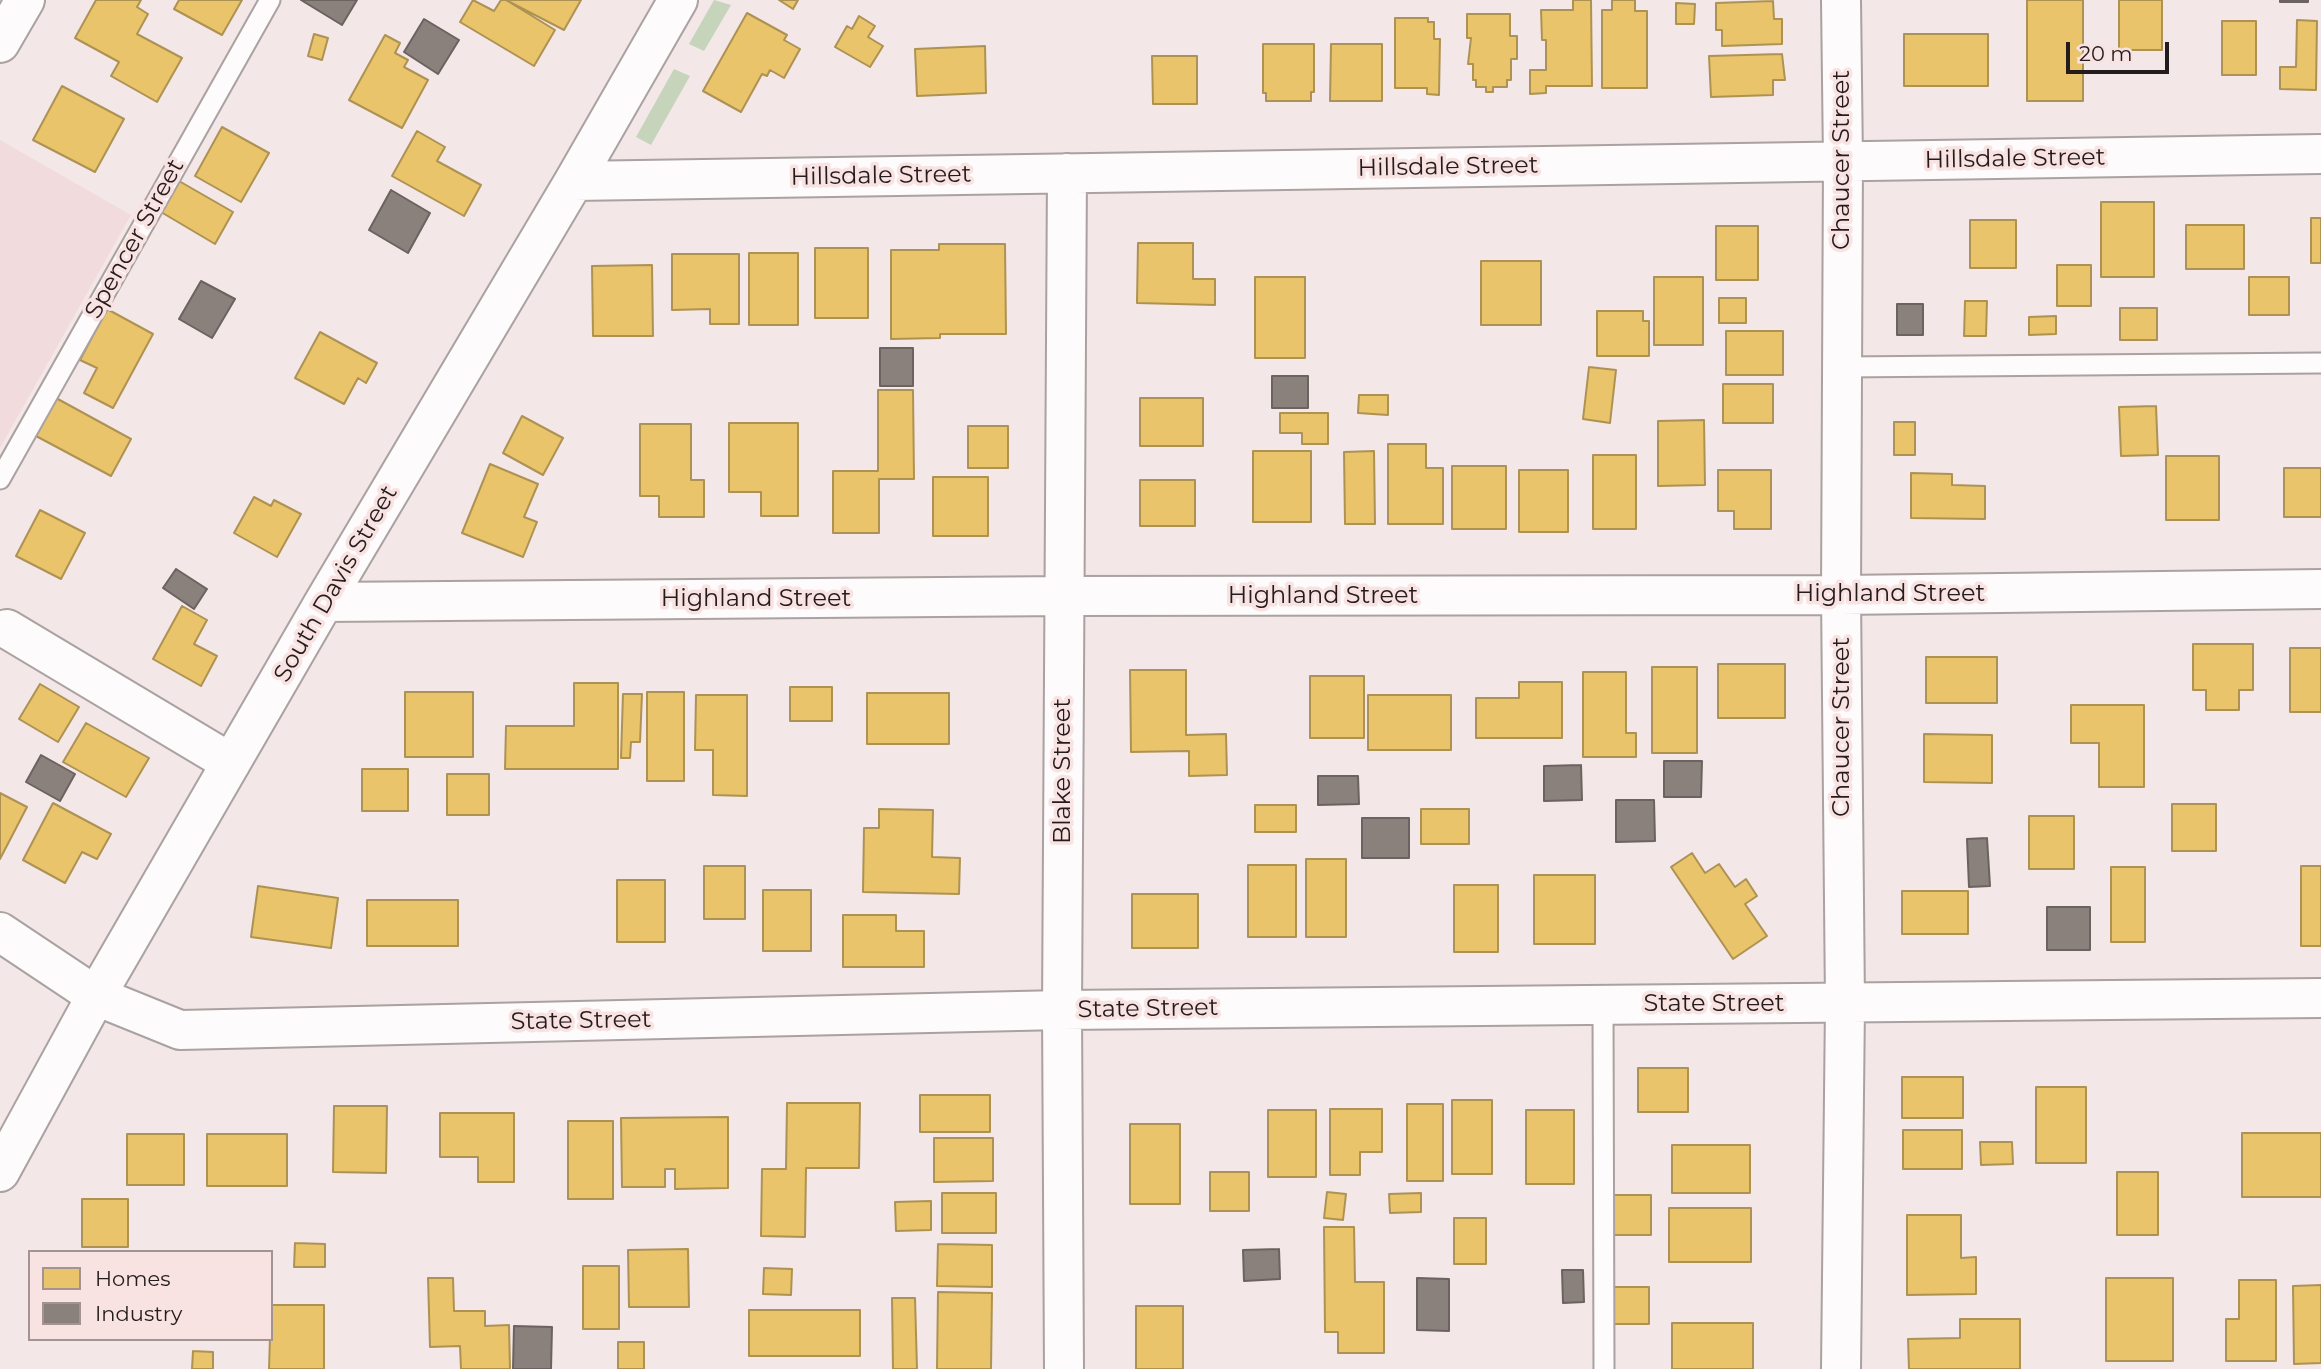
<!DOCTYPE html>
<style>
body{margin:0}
#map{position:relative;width:2321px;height:1369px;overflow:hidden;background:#f3e7e7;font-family:Montserrat,sans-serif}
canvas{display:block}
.legend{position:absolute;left:28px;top:1250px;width:245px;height:91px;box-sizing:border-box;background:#f8e2e2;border:2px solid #a39393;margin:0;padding:9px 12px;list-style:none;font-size:21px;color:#241c1c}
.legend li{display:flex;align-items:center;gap:14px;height:35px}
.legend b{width:35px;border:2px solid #a39393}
.scale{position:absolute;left:2066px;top:42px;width:103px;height:32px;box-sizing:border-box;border:4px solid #241c1c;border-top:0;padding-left:9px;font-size:21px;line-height:24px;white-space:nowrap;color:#241c1c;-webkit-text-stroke:5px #f8e2e2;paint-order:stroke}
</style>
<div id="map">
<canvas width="2321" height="1369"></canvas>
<ul class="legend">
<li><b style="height:19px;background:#e9c46a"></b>Homes</li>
<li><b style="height:19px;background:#8a817c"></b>Industry</li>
</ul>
<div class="scale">20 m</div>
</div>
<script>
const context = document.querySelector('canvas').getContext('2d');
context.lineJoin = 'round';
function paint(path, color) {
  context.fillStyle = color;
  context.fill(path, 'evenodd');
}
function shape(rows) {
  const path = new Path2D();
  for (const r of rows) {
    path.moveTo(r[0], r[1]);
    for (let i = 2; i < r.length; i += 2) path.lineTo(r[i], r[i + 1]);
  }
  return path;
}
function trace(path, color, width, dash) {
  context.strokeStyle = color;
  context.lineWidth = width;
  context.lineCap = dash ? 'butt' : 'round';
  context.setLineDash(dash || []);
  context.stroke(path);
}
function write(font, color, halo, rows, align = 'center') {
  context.font = font + ' Montserrat,sans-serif';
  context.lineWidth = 7;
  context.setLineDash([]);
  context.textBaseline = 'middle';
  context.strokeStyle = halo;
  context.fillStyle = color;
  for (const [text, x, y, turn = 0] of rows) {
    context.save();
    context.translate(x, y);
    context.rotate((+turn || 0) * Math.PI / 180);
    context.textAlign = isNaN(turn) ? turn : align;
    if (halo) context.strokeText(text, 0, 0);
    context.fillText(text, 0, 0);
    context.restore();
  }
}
paint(shape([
 [0,140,131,215,0,448]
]), '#f2dbdc');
paint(shape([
 [714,0,731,5,704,51,689,44],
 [674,69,690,76,651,145,636,137]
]), '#c7d4bc');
const homes = shape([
 [96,0,141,0,137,7,148,14,137,34,182,58,157,102,111,76,119,62,75,38,96,0],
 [179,0,242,0,222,35,174,9,179,0],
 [473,0,494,11,501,0,506,0,555,30,534,66,460,22,473,0],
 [506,0,581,0,564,30,506,0],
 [779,0,798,0,793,9,779,0],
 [1573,0,1591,0,1592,86,1546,86,1546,93,1530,94,1530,70,1546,70,1546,40,1542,40,1541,10,1573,10,1573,0],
 [1612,0,1635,0,1635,11,1647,11,1647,88,1602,88,1602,10,1612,10,1612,0],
 [2027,0,2083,0,2083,101,2027,101,2027,0],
 [2119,0,2162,0,2162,50,2119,50,2119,0],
 [1773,1,1774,19,1782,19,1782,44,1722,46,1722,30,1716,30,1716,3,1773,1],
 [1676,3,1695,4,1694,24,1676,24,1676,3],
 [747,13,787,35,784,40,800,49,784,78,770,70,767,76,762,74,741,112,703,91,747,13],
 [1467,14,1510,14,1510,36,1517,36,1517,59,1511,59,1511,80,1507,80,1507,87,1493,87,1493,92,1486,92,1486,87,1476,87,1476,80,1473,80,1473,64,1468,64,1471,38,1467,38,1467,14],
 [859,16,875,26,868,37,883,46,870,67,835,47,847,26,852,29,859,16],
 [1395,18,1428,18,1428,22,1434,22,1434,39,1440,39,1439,95,1427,94,1427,88,1395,88,1395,18],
 [2297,20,2317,21,2316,90,2280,89,2280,67,2296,67,2297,20],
 [2222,21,2256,21,2256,75,2222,75,2222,21],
 [314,34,328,38,322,60,308,56,314,34],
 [1904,34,1988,34,1988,86,1904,86,1904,34],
 [385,35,400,43,395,53,408,60,404,67,428,80,402,128,349,100,385,35],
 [1263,44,1314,44,1314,92,1311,92,1311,101,1266,101,1266,93,1263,93,1263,44],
 [1331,44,1382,44,1382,101,1330,101,1331,44],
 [985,46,986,93,917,96,915,49,985,46],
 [1782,54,1785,80,1773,80,1773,95,1711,97,1709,56,1782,54],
 [1152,56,1197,56,1197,104,1153,104,1152,56],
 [62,86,124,119,95,172,33,140,62,86],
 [222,127,269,153,241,202,195,176,222,127],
 [417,131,445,147,437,161,481,185,464,216,392,176,417,131],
 [179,181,233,212,215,244,161,212,179,181],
 [2101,202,2154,202,2154,277,2101,277,2101,202],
 [2311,218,2321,218,2321,263,2311,263,2311,218],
 [1970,220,2016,220,2016,268,1970,268,1970,220],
 [2186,225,2244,225,2244,269,2186,269,2186,225],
 [1716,226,1758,226,1758,280,1716,280,1716,226],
 [1138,243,1193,243,1193,279,1215,279,1215,305,1137,303,1138,243],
 [939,244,1005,244,1006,334,940,334,940,338,891,339,891,250,939,250,939,244],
 [815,248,868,248,868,318,815,318,815,248],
 [749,253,798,253,798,325,749,325,749,253],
 [672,254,739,254,739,324,710,324,710,309,672,310,672,254],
 [1481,261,1541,261,1541,325,1481,325,1481,261],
 [652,265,653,336,593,336,592,266,652,265],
 [2057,265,2091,265,2091,306,2057,306,2057,265],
 [1255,277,1305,277,1305,358,1255,358,1255,277],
 [1654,277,1703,277,1703,345,1654,345,1654,277],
 [2249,277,2289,277,2289,315,2249,315,2249,277],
 [1719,298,1746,298,1746,323,1719,323,1719,298],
 [1965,301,1987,301,1986,336,1964,336,1965,301],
 [2120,308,2157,308,2157,340,2120,340,2120,308],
 [107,309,153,334,113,408,84,393,97,368,80,360,107,309],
 [1597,311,1643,311,1643,321,1649,321,1649,356,1597,356,1597,311],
 [2056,316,2056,334,2029,335,2029,317,2056,316],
 [1726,331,1783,331,1783,375,1726,375,1726,331],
 [320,332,377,363,366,383,358,378,344,404,295,378,320,332],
 [1589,367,1616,370,1610,423,1583,419,1589,367],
 [1723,384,1773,384,1773,423,1723,423,1723,384],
 [878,390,913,390,914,479,879,479,879,533,833,533,833,471,878,471,878,390],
 [1359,395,1388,395,1388,415,1358,413,1359,395],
 [56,398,131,439,111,476,36,436,56,398],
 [1140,398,1203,398,1203,446,1140,446,1140,398],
 [2156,406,2158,455,2121,456,2119,407,2156,406],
 [1280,413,1328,413,1328,444,1302,444,1302,433,1280,433,1280,413],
 [522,416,563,438,543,475,503,453,522,416],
 [1704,420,1705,485,1658,486,1658,421,1704,420],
 [1894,422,1915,422,1915,455,1894,455,1894,422],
 [729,423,798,423,798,516,761,516,761,492,729,492,729,423],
 [640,424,691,424,691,480,704,480,704,517,659,517,659,496,640,496,640,424],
 [968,426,1008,426,1008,468,968,468,968,426],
 [1388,444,1426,444,1426,468,1443,468,1443,524,1388,524,1388,444],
 [1253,451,1311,451,1311,522,1253,522,1253,451],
 [1374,451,1375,524,1345,524,1344,452,1374,451],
 [1593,455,1636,455,1636,529,1593,529,1593,455],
 [2166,456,2219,456,2219,520,2166,520,2166,456],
 [490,464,538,484,524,517,537,522,523,557,462,533,490,464],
 [1452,466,1506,466,1506,529,1452,529,1452,466],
 [2284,468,2321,468,2321,517,2284,517,2284,468],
 [1519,470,1568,470,1568,532,1519,532,1519,470],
 [1718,470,1771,470,1771,529,1734,529,1734,511,1718,511,1718,470],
 [1911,473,1952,474,1952,485,1985,486,1985,519,1911,518,1911,473],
 [933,477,988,477,988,536,933,536,933,477],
 [1140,480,1195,480,1195,526,1140,526,1140,480],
 [254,497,271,506,274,500,301,514,277,557,234,533,254,497],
 [40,510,85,533,61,579,16,556,40,510],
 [182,606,207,620,194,644,217,656,201,686,153,659,182,606],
 [2193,644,2253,644,2253,690,2239,690,2239,710,2206,710,2206,690,2193,690,2193,644],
 [2290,648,2321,648,2321,712,2290,712,2290,648],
 [1926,657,1997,657,1997,703,1926,703,1926,657],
 [1718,664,1785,664,1785,718,1718,718,1718,664],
 [1652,667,1697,667,1697,753,1652,753,1652,667],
 [1130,670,1186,670,1186,735,1226,734,1227,775,1189,776,1189,751,1131,752,1130,670],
 [1583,672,1626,672,1626,733,1636,733,1636,757,1583,757,1583,672],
 [1310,676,1364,676,1364,738,1310,738,1310,676],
 [1519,682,1562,682,1562,738,1476,738,1476,698,1519,698,1519,682],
 [574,683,618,683,618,769,505,769,506,726,574,726,574,683],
 [40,684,79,707,58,742,19,719,40,684],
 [790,687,832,687,832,721,790,721,790,687],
 [405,692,473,692,473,757,405,757,405,692],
 [647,692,684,692,684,781,647,781,647,692],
 [867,693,949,693,949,744,867,744,867,693],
 [623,694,642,694,640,742,631,742,630,758,621,758,623,694],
 [696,695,747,695,747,796,713,795,713,750,695,750,696,695],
 [1368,695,1451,695,1451,750,1368,750,1368,695],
 [2071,705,2144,705,2144,787,2099,787,2099,743,2071,743,2071,705],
 [86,723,149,758,126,797,63,762,86,723],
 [1924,734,1992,735,1992,783,1924,782,1924,734],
 [362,769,408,769,408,811,362,811,362,769],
 [447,774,489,774,489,815,447,815,447,774],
 [0,793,27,807,0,859,0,793],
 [53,803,111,834,97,859,82,852,65,883,23,860,53,803],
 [2172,804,2216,804,2216,851,2172,851,2172,804],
 [1255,805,1296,805,1296,832,1255,832,1255,805],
 [879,809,933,810,932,857,960,858,959,894,863,892,864,828,879,828,879,809],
 [1421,809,1469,809,1469,844,1421,844,1421,809],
 [2029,816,2074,816,2074,869,2029,869,2029,816],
 [1692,853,1705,873,1719,864,1735,887,1746,879,1757,896,1745,904,1767,936,1733,959,1671,867,1692,853],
 [1306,859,1346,859,1346,937,1306,937,1306,859],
 [1248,865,1296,865,1296,937,1248,937,1248,865],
 [704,866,745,866,745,919,704,919,704,866],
 [2301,866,2321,866,2321,946,2301,946,2301,866],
 [2111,867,2145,867,2145,942,2111,942,2111,867],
 [1534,875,1595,875,1595,944,1534,944,1534,875],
 [617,880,665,880,665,942,617,942,617,880],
 [1454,885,1498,885,1498,952,1454,952,1454,885],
 [258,886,338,898,331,948,251,937,258,886],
 [763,890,811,890,811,951,763,951,763,890],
 [1902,891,1968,891,1968,934,1902,934,1902,891],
 [1132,894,1198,894,1198,948,1132,948,1132,894],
 [367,900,458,900,458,946,367,946,367,900],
 [843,915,896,915,896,931,924,931,924,967,843,967,843,915],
 [1638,1068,1688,1068,1688,1112,1638,1112,1638,1068],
 [1902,1077,1963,1077,1963,1118,1902,1118,1902,1077],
 [2036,1087,2086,1087,2086,1163,2036,1163,2036,1087],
 [920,1095,990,1095,990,1132,920,1132,920,1095],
 [1452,1100,1492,1100,1492,1174,1452,1174,1452,1100],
 [787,1103,860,1103,859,1168,806,1168,805,1237,761,1236,762,1169,786,1169,787,1103],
 [1407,1104,1443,1104,1443,1181,1407,1181,1407,1104],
 [334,1106,387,1106,386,1173,333,1172,334,1106],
 [1330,1109,1382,1109,1382,1152,1360,1152,1360,1175,1330,1175,1330,1109],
 [1268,1110,1316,1110,1316,1177,1268,1177,1268,1110],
 [1526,1110,1574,1110,1574,1184,1526,1184,1526,1110],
 [440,1113,514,1113,514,1182,478,1182,478,1157,440,1157,440,1113],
 [728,1117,728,1188,675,1189,675,1169,665,1169,665,1187,622,1187,621,1118,728,1117],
 [568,1121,613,1121,613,1199,568,1199,568,1121],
 [1130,1124,1180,1124,1180,1204,1130,1204,1130,1124],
 [1903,1130,1962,1130,1962,1169,1903,1169,1903,1130],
 [2242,1133,2321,1133,2321,1197,2242,1197,2242,1133],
 [127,1134,184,1134,184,1185,127,1185,127,1134],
 [207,1134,287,1134,287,1186,207,1186,207,1134],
 [934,1138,993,1138,993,1181,934,1182,934,1138],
 [1980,1142,2012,1142,2013,1164,1981,1165,1980,1142],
 [1672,1145,1750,1145,1750,1193,1672,1193,1672,1145],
 [1210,1172,1249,1172,1249,1211,1210,1211,1210,1172],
 [2117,1172,2158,1172,2158,1235,2117,1235,2117,1172],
 [1327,1192,1346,1194,1343,1220,1324,1218,1327,1192],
 [942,1193,996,1193,996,1233,942,1233,942,1193],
 [1421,1193,1421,1212,1390,1213,1389,1194,1421,1193],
 [1611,1195,1651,1195,1651,1235,1611,1235,1611,1195],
 [82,1199,128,1199,128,1247,82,1247,82,1199],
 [931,1201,931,1230,896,1231,895,1202,931,1201],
 [1669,1208,1751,1208,1751,1262,1669,1262,1669,1208],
 [1907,1215,1961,1215,1961,1258,1976,1257,1976,1294,1907,1295,1907,1215],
 [1454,1218,1486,1218,1486,1264,1454,1264,1454,1218],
 [1324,1227,1354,1227,1355,1282,1384,1282,1384,1353,1338,1353,1338,1332,1325,1332,1324,1227],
 [295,1243,325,1244,325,1267,294,1267,295,1243],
 [938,1244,992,1245,992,1287,937,1286,938,1244],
 [688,1249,689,1307,629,1307,628,1250,688,1249],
 [583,1266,619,1266,619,1329,583,1329,583,1266],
 [764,1268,792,1269,791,1295,763,1294,764,1268],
 [428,1278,453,1278,454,1311,485,1311,485,1326,509,1325,510,1369,461,1369,460,1346,430,1347,428,1278],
 [2106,1278,2173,1278,2173,1361,2106,1361,2106,1278],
 [2239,1280,2276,1280,2276,1361,2226,1361,2226,1319,2239,1319,2239,1280],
 [2321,1285,2321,1363,2294,1364,2293,1286,2321,1285],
 [1607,1287,1649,1287,1649,1324,1607,1324,1607,1287],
 [938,1292,992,1293,991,1369,937,1369,938,1292],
 [892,1298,915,1298,917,1369,893,1369,892,1298],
 [271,1305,324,1305,324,1369,269,1369,271,1305],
 [1136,1306,1183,1306,1183,1369,1136,1369,1136,1306],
 [749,1310,860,1310,860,1356,749,1356,749,1310],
 [1960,1319,2020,1319,2020,1369,1909,1369,1908,1339,1960,1338,1960,1319],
 [1672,1323,1753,1323,1753,1369,1672,1369,1672,1323],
 [618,1342,644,1342,644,1369,618,1369,618,1342],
 [193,1351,213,1352,213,1369,192,1369,193,1351]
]);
paint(homes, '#e9c46a');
trace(homes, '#ae9253', 2);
const industry = shape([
 [301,0,357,0,342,25,301,0],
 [2280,0,2308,0,2308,2,2280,2,2280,0],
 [424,19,459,40,438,74,404,52,424,19],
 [391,190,430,213,408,253,369,230,391,190],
 [201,281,235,299,212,338,179,319,201,281],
 [1897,304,1923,304,1923,335,1897,335,1897,304],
 [880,348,913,348,913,386,880,386,880,348],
 [1272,376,1308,376,1308,408,1272,408,1272,376],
 [176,569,207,589,194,609,163,588,176,569],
 [41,755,75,774,60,801,26,782,41,755],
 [1664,761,1702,761,1701,797,1664,797,1664,761],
 [1581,765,1582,800,1544,801,1544,766,1581,765],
 [1318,776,1358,776,1359,804,1318,805,1318,776],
 [1616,800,1654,800,1655,841,1616,842,1616,800],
 [1362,818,1409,818,1409,858,1362,858,1362,818],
 [1987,838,1990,886,1969,887,1967,839,1987,838],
 [2047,907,2090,907,2090,950,2047,950,2047,907],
 [1279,1249,1280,1279,1244,1281,1243,1250,1279,1249],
 [1562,1270,1583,1270,1584,1302,1563,1303,1562,1270],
 [1417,1278,1449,1279,1449,1331,1417,1330,1417,1278],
 [514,1326,552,1327,551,1369,513,1369,514,1326]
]);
paint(industry, '#8a817c');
trace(industry, '#6b635f', 2);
const service = shape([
 [1842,367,2321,363],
 [0,479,270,0],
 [1603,1005,1604,1369]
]);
const minor = shape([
 [0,43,25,0],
 [574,181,2321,154],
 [324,602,1065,596,1841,595,2321,589],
 [7,629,231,763],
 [0,932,96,996,180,1030,1062,1010,2321,998],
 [0,1172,96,996,324,602,574,181,678,0],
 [1064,1369,1062,1010,1067,173],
 [1841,1369,1845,1004,1841,595,1843,161,1841,0]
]);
trace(service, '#aaa1a1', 23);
trace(minor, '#aaa1a1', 42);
trace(service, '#fdfbfb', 19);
trace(minor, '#fdfbfb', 38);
write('24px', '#241c1c', '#f8e2e2', [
 ["Hillsdale Street",2015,159,-1],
 ["Chaucer Street",1842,160,-90],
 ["Hillsdale Street",1448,167,-1],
 ["Hillsdale Street",881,176,-1],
 ["Spencer Street",135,239,-61],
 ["South Davis Street",336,584,-60],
 ["Highland Street",1890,594],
 ["Highland Street",1323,596],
 ["Highland Street",756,599],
 ["Chaucer Street",1842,727,-90],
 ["Blake Street",1063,771,-90],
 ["State Street",1714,1004],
 ["State Street",1148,1009,-1],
 ["State Street",581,1021,-1]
]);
</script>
